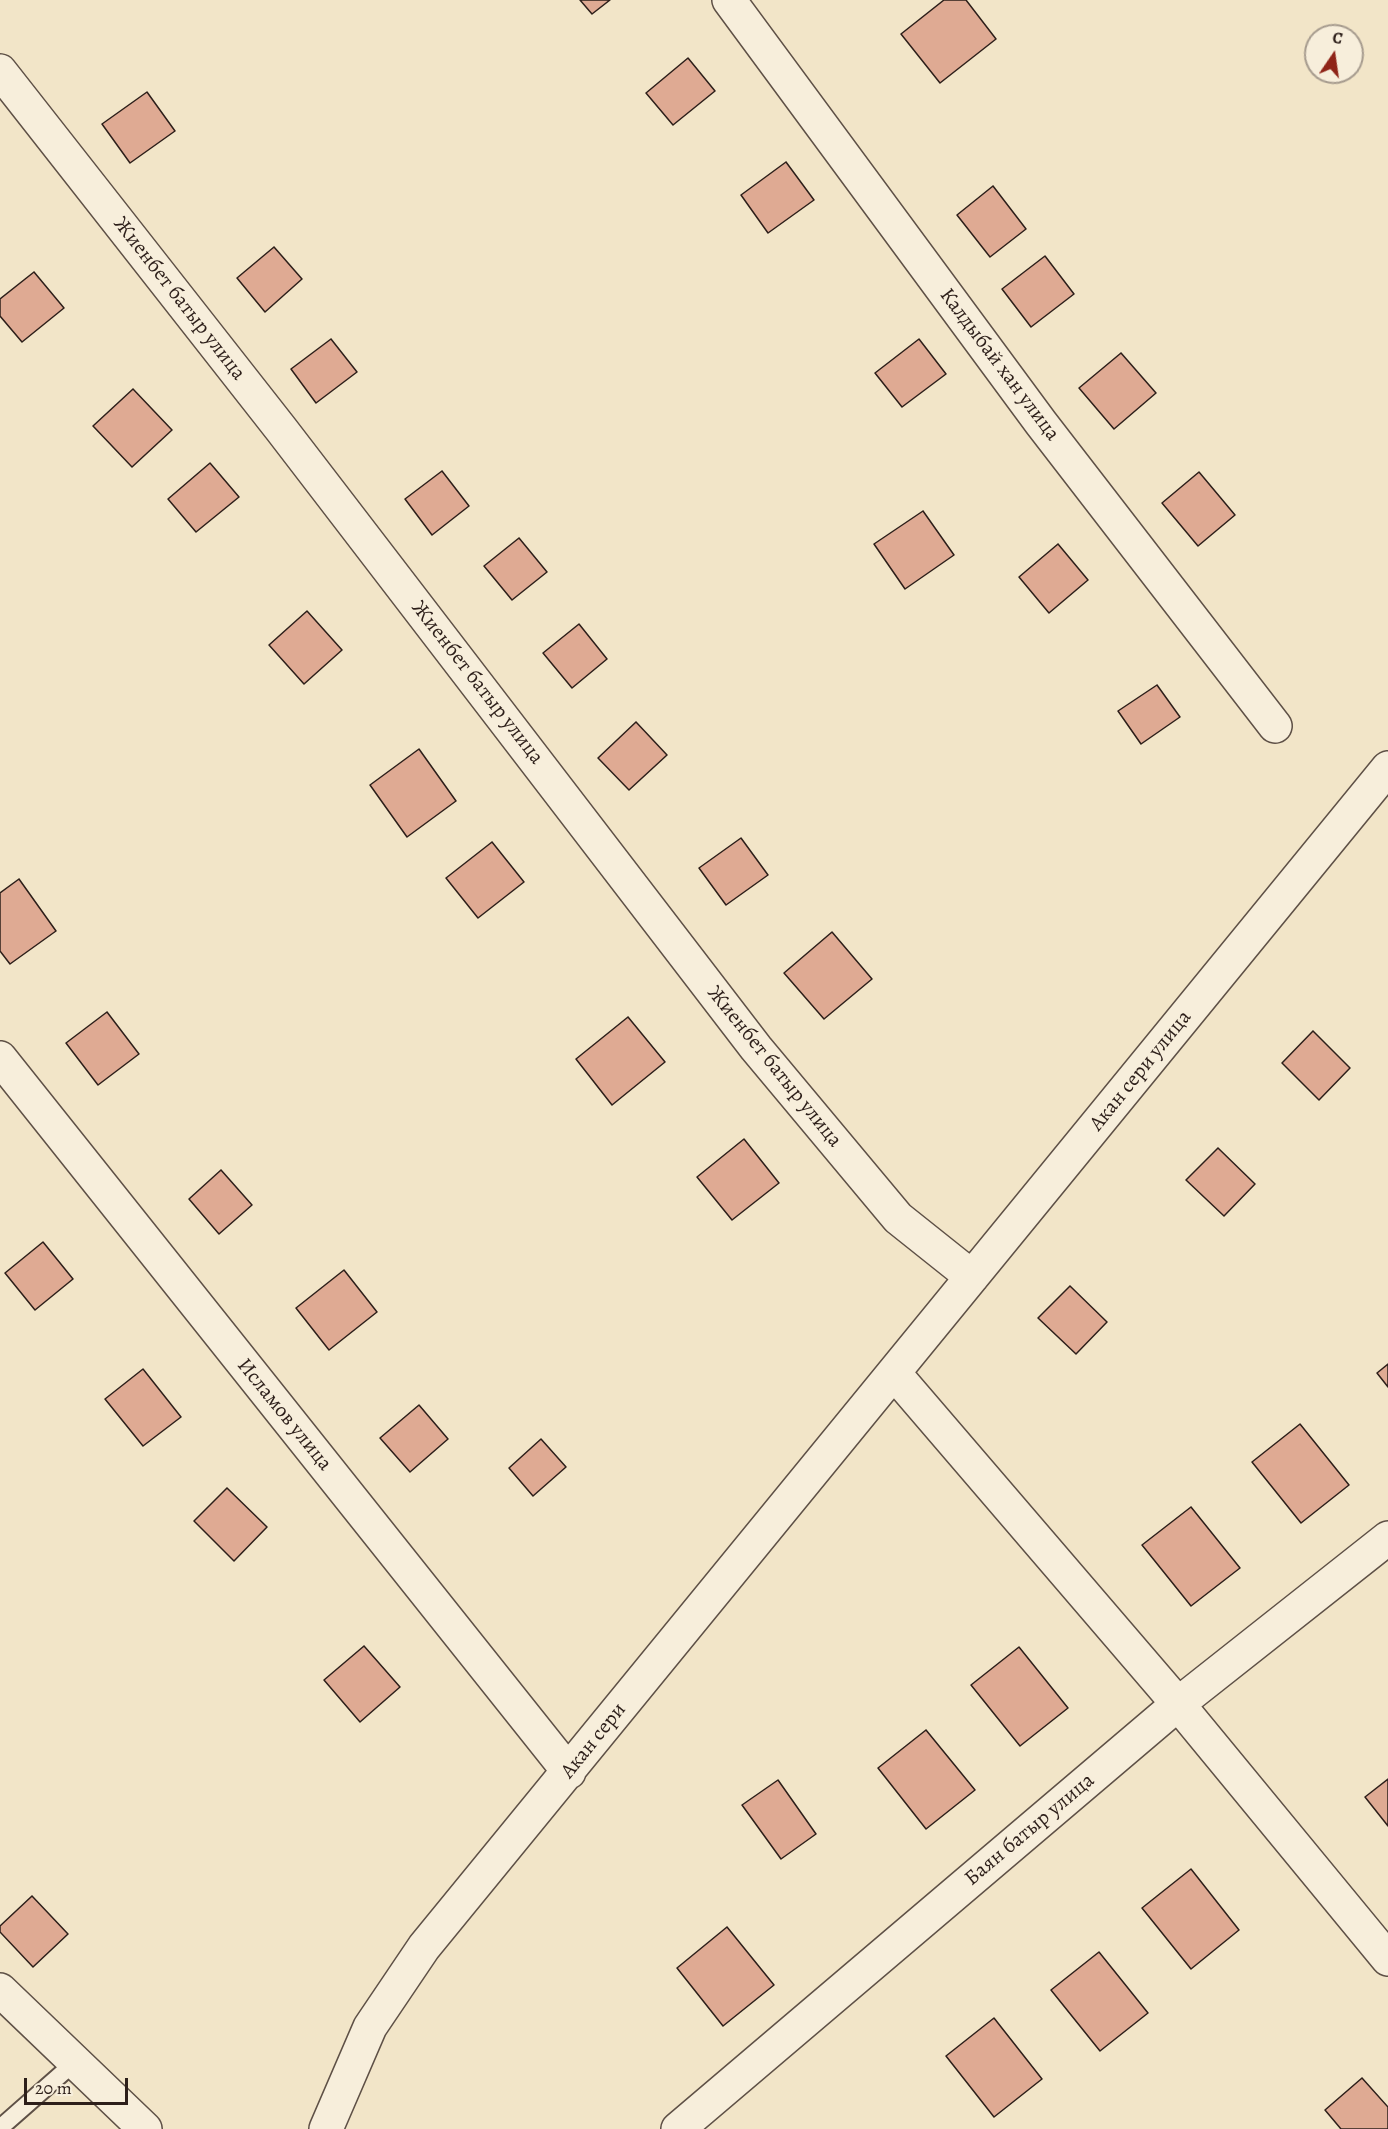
<!DOCTYPE html>
<meta charset="utf-8">
<style>
body{margin:0}
#map{position:relative;width:1388px;height:2129px;overflow:hidden;background:#f2e5c8;font-family:Alegreya,serif}
canvas{display:block}
.north{position:absolute;left:1304px;top:24px;width:60px;height:60px;box-sizing:border-box;background:#f7eedb;border:2px solid #a69b8e;border-radius:50%;rotate:13deg;font-size:16px;font-weight:700;line-height:24px;text-align:center;color:#2d1f1a}
.north::after{content:'';display:block;margin:auto;width:21px;height:27px;background:#8f2418;clip-path:polygon(50% 0,100% 100%,50% 72%,0 100%)}
.scale{position:absolute;left:24px;top:2078px;width:104px;height:27px;box-sizing:border-box;border:3px solid #2d1f1a;border-top:0;padding-left:8px;font-size:18px;line-height:21px;white-space:nowrap;color:#2d1f1a;-webkit-text-stroke:4px #f7eedb;paint-order:stroke}
</style>
<div id="map">
<canvas width="1388" height="2129"></canvas>
<div class="north">С</div>
<div class="scale">20 m</div>
</div>
<script>
const context = document.querySelector('canvas').getContext('2d');
context.lineJoin = 'round';
function paint(path, color) {
  context.fillStyle = color;
  context.fill(path, 'evenodd');
}
function shape(rows) {
  const path = new Path2D();
  for (const r of rows) {
    path.moveTo(r[0], r[1]);
    for (let i = 2; i < r.length; i += 2) path.lineTo(r[i], r[i + 1]);
  }
  return path;
}
function trace(path, color, width, dash) {
  context.strokeStyle = color;
  context.lineWidth = width;
  context.lineCap = dash ? 'butt' : 'round';
  context.setLineDash(dash || []);
  context.stroke(path);
}
function write(font, color, halo, rows, align = 'center') {
  context.font = font + ' Alegreya,serif';
  context.lineWidth = 4.5;
  context.setLineDash([]);
  context.textBaseline = 'middle';
  context.strokeStyle = halo;
  context.fillStyle = color;
  for (const [text, x, y, turn = 0] of rows) {
    context.save();
    context.translate(x, y);
    context.rotate((+turn || 0) * Math.PI / 180);
    context.textAlign = isNaN(turn) ? turn : align;
    if (halo) context.strokeText(text, 0, 0);
    context.fillText(text, 0, 0);
    context.restore();
  }
}
const building = shape([
 [580,0,610,0,592,14,580,0],
 [944,0,966,0,996,39,940,83,901,34,944,0],
 [688,58,715,91,673,125,646,93,688,58],
 [147,92,175,131,130,163,102,124,147,92],
 [786,162,814,200,768,233,741,195,786,162],
 [993,186,1026,229,990,257,957,215,993,186],
 [274,247,302,279,265,312,237,278,274,247],
 [1045,256,1074,294,1031,327,1002,289,1045,256],
 [34,272,64,308,22,342,0,316,0,299,34,272],
 [331,339,357,372,316,403,291,369,331,339],
 [919,339,946,374,902,407,875,373,919,339],
 [1121,353,1156,393,1114,429,1079,388,1121,353],
 [133,389,172,430,132,467,93,426,133,389],
 [210,463,239,497,196,532,168,499,210,463],
 [442,471,469,506,432,535,405,499,442,471],
 [1199,472,1235,515,1198,546,1162,503,1199,472],
 [923,511,954,555,905,589,874,544,923,511],
 [519,538,547,572,512,600,484,566,519,538],
 [1058,544,1088,580,1049,613,1019,577,1058,544],
 [307,611,342,650,304,684,269,645,307,611],
 [579,624,607,659,572,688,543,653,579,624],
 [1157,685,1180,717,1141,744,1118,711,1157,685],
 [636,722,667,755,629,790,598,758,636,722],
 [419,749,456,801,407,837,370,785,419,749],
 [741,838,768,875,726,905,699,868,741,838],
 [492,842,524,882,478,918,446,878,492,842],
 [19,879,56,931,10,964,0,951,0,893,19,879],
 [832,932,872,979,824,1019,784,973,832,932],
 [107,1012,139,1054,98,1085,66,1043,107,1012],
 [628,1017,665,1062,612,1105,576,1059,628,1017],
 [1313,1031,1350,1068,1319,1100,1282,1063,1313,1031],
 [744,1139,779,1183,732,1220,697,1177,744,1139],
 [1218,1148,1255,1184,1224,1216,1186,1180,1218,1148],
 [221,1170,252,1205,219,1234,189,1199,221,1170],
 [43,1242,73,1279,35,1310,5,1273,43,1242],
 [344,1270,377,1312,329,1350,296,1308,344,1270],
 [1070,1286,1107,1322,1076,1354,1038,1318,1070,1286],
 [1388,1364,1388,1387,1377,1373,1388,1364],
 [143,1369,181,1417,143,1446,105,1399,143,1369],
 [419,1405,448,1439,410,1472,380,1438,419,1405],
 [1300,1424,1349,1485,1301,1523,1252,1462,1300,1424],
 [541,1439,566,1467,533,1496,509,1468,541,1439],
 [227,1488,267,1527,234,1561,194,1521,227,1488],
 [1191,1507,1240,1568,1191,1606,1142,1545,1191,1507],
 [364,1646,400,1687,360,1722,324,1680,364,1646],
 [1019,1647,1068,1708,1020,1746,971,1685,1019,1647],
 [926,1730,975,1790,926,1829,878,1768,926,1730],
 [1388,1779,1388,1826,1365,1797,1388,1779],
 [778,1780,816,1834,781,1859,742,1805,778,1780],
 [1191,1869,1239,1930,1191,1969,1142,1908,1191,1869],
 [32,1896,68,1934,33,1967,0,1932,0,1926,32,1896],
 [727,1927,774,1985,723,2026,677,1968,727,1927],
 [1099,1952,1148,2013,1100,2051,1051,1990,1099,1952],
 [994,2018,1042,2079,994,2117,946,2056,994,2018],
 [1362,2078,1388,2107,1388,2129,1341,2129,1325,2110,1362,2078]
]);
paint(building, '#dfaa93');
trace(building, '#2d1f1a', 1.5);
const service = shape([
 [0,2128,75,2062]
]);
const minor = shape([
 [729,0,1041,423,1275,726],
 [0,71,281,429,756,1048,898,1218,972,1277],
 [0,1058,569,1772],
 [894,1373,1178,1704,1388,1959],
 [0,1990,145,2129],
 [326,2129,370,2027,424,1947,1388,768],
 [678,2129,1178,1704,1388,1538]
]);
trace(service, '#5e5046', 20);
trace(minor, '#5e5046', 36);
trace(service, '#f7eedb', 16);
trace(minor, '#f7eedb', 33);
write('21px', '#2d1f1a', '#f7eedb', [
 ["Жиенбет батыр улица",179,299,52],
 ["Калдыбай хан улица",999,365,53],
 ["Жиенбет батыр улица",477,683,52],
 ["Жиенбет батыр улица",774,1067,51],
 ["Акан сери улица",1141,1071,-51],
 ["Исламов улица",284,1415,51],
 ["Акан сери",594,1741,-51],
 ["Баян батыр улица",1030,1830,-40]
]);
</script>
